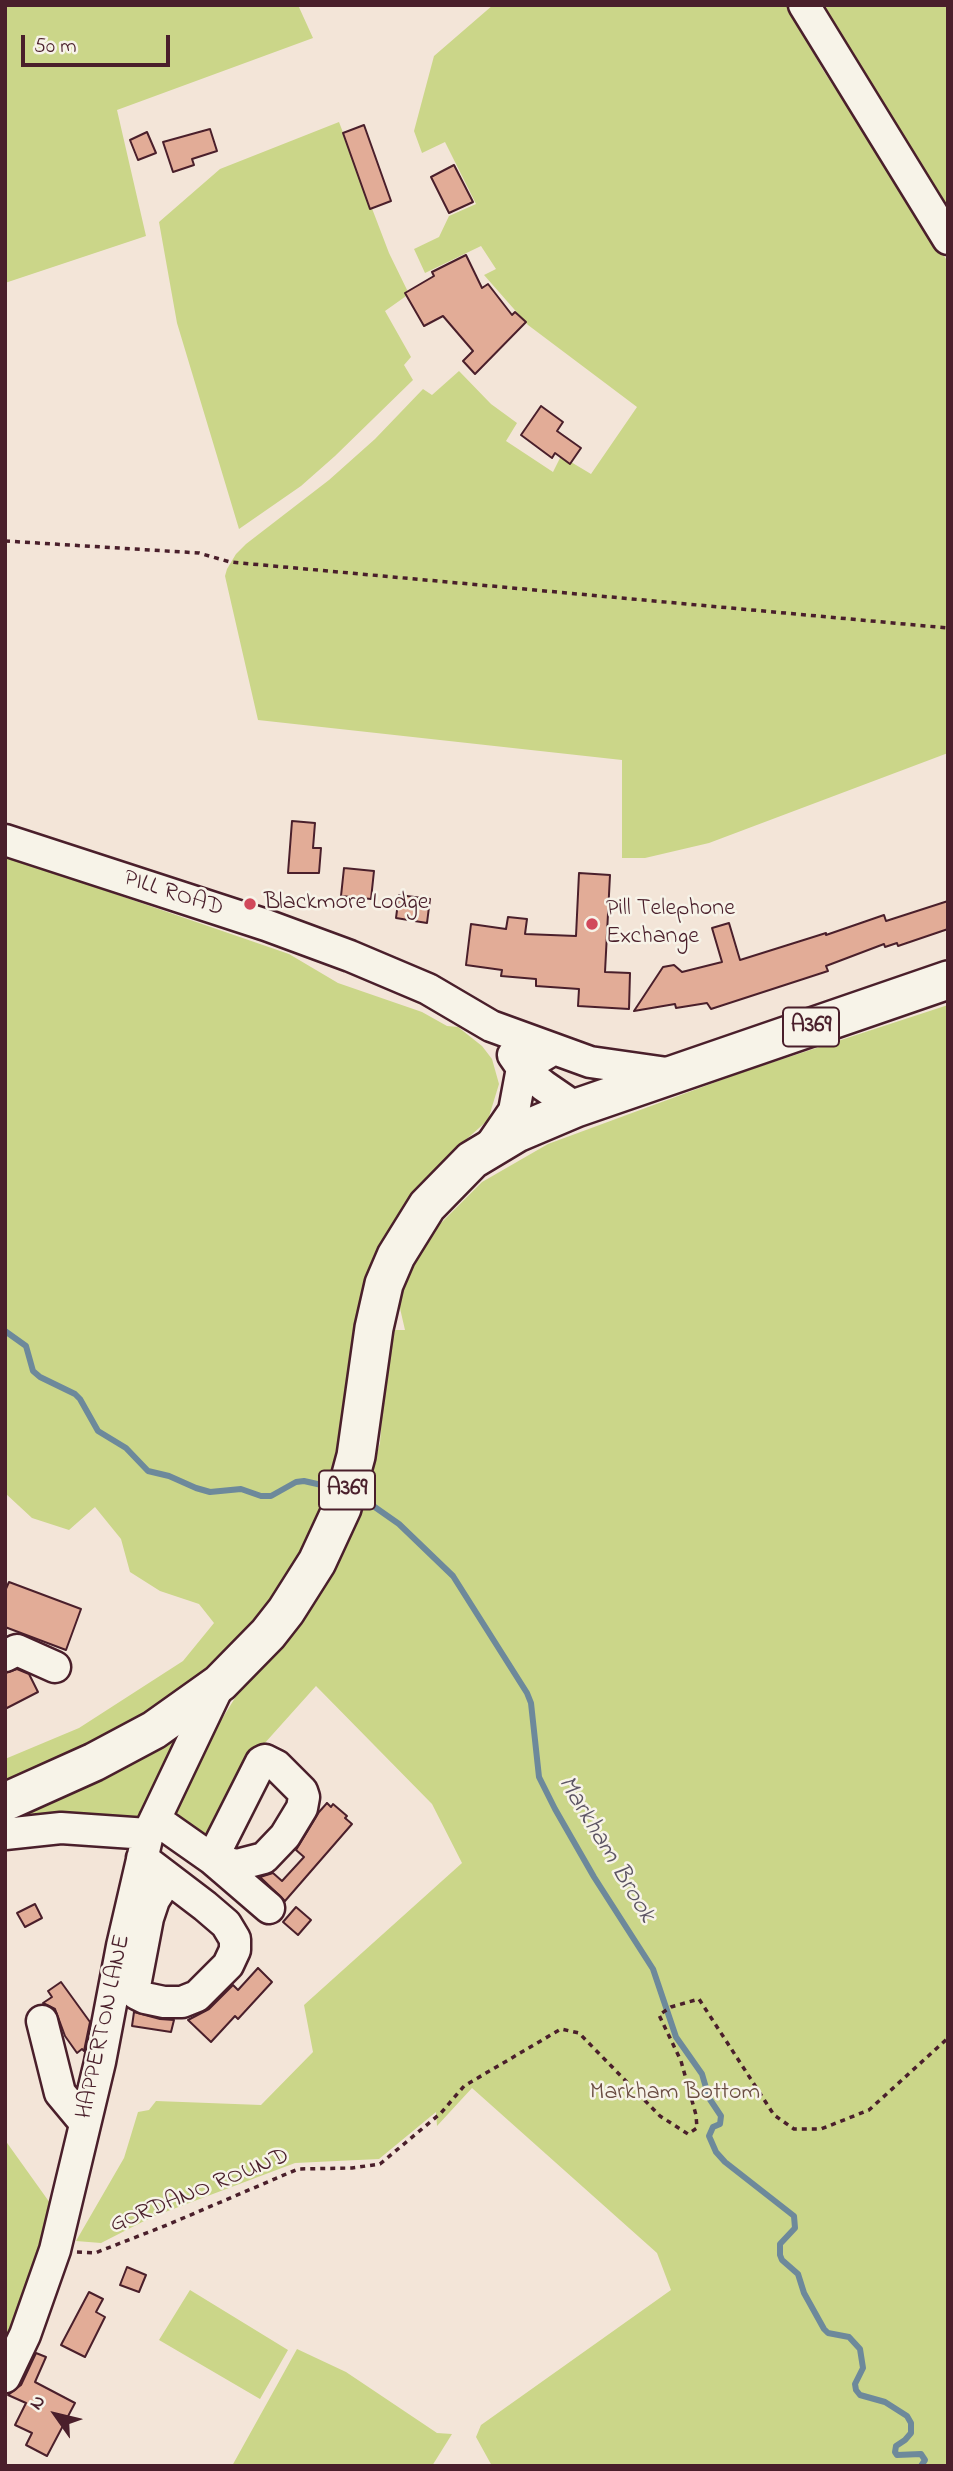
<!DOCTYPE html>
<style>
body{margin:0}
#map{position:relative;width:953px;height:2471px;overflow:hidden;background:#f3e5d8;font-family:"Indie Flower",sans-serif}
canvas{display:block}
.frame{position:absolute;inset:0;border:7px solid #4a1f2b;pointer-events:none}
.north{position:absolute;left:21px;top:2380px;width:70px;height:70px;-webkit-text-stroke:5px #f7f3e8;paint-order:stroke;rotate:304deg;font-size:19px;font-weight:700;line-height:28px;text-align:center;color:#4a1f2b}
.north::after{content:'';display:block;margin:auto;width:24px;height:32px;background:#4a1f2b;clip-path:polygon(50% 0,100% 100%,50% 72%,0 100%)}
.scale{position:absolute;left:21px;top:35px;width:149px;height:32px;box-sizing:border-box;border:4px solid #4a1f2b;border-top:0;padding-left:9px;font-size:21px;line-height:24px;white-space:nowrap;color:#4a1f2b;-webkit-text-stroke:5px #f7f3e8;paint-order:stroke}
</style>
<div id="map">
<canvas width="953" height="2471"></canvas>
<div class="frame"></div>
<div class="north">N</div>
<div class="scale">50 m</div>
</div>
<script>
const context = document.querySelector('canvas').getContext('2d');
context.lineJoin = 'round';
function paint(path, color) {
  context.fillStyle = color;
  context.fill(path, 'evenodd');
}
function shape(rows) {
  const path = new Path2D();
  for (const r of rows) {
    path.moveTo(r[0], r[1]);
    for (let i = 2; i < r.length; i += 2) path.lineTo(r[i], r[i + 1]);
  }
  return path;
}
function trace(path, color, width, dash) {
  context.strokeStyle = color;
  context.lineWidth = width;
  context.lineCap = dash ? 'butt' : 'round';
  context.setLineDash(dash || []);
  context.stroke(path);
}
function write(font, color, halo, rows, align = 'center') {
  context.font = font + ' "Indie Flower",sans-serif';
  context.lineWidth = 5;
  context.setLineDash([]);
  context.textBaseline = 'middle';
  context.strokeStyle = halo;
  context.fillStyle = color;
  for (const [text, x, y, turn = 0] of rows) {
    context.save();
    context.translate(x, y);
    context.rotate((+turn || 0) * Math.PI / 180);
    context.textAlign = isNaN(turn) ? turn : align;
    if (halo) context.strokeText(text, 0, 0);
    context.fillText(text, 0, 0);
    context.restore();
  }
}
paint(shape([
 [5,5,298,5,313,38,117,110,146,236,5,283],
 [493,5,786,5,823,70,948,262,948,753,709,843,645,858,622,858,622,760,258,720,225,576,227,569,236,554,246,544,329,480,375,439,423,389,432,395,459,371,491,404,517,423,506,441,553,472,561,456,591,474,637,407,528,325,484,275,496,269,481,246,425,273,414,249,439,237,449,216,476,204,445,142,422,153,414,131,434,56],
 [816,5,948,5,948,219],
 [339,122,389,253,409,294,385,311,411,357,404,365,413,380,335,456,301,486,239,529,177,323,159,222,220,169],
 [5,856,289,954,338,983,422,1012,447,1026,458,1027,482,1046,492,1059,499,1084,488,1120,451,1153,405,1206,326,1502,303,1554,273,1601,199,1685,5,1795,5,1759,79,1728,183,1661,214,1623,199,1604,160,1591,130,1572,121,1539,95,1507,69,1530,32,1518,5,1493],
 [948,1005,948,2466,492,2466,476,2437,481,2425,671,2290,657,2253,472,2088,437,2126,436,2112,379,2159,295,2163,152,2217,101,2243,76,2241,124,2158,138,2112,149,2110,156,2101,261,2105,313,2052,304,2005,462,1863,432,1804,316,1686,255,1754,208,1850,162,1816,243,1685,361,1505,380,1443,385,1370,391,1330,405,1330,399,1304,411,1266,439,1225,482,1182,548,1144,743,1072],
 [200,1711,147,1820,7,1820],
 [5,2140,55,2210,5,2350],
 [190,2290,288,2350,260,2399,159,2340],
 [297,2349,346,2372,437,2433,452,2434,432,2466,232,2466]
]), '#cbd689');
trace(shape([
 [5,1331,26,1346,33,1371,40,1377,75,1394,80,1399,98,1431,126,1448,148,1471,169,1476,196,1488,210,1492,241,1489,261,1496,271,1496,296,1482,304,1481,335,1488],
 [359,1496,399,1524,453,1576,527,1693,531,1703,539,1777,555,1809,594,1877,653,1969,676,2037,702,2074,709,2098,721,2116,720,2124,713,2127,709,2136,716,2152,725,2162,794,2216,795,2228,780,2244,780,2255,782,2260,798,2274,804,2293,824,2329,828,2333,849,2337,860,2349,863,2368,855,2384,856,2390,860,2395,885,2402,907,2416,911,2423,911,2433,905,2440,896,2446,895,2452,897,2455,921,2454,925,2460,921,2466]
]), '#6d899b', 6);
const building = shape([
 [364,125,391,201,370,209,343,133,364,125],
 [210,129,217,151,192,159,194,165,173,172,163,142,210,129],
 [147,132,156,153,138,160,130,140,147,132],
 [454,165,473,202,449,213,431,177,454,165],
 [466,255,482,288,488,284,512,315,515,312,526,322,475,374,463,361,473,351,443,316,424,326,405,293,434,276,432,272,466,255],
 [541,406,563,422,557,431,581,448,570,464,555,453,552,458,521,435,541,406],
 [292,821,315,823,313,848,321,848,319,873,288,873,292,821],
 [344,868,374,871,371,899,341,896,344,868],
 [579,873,610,875,605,972,630,973,629,1009,578,1006,579,989,536,986,536,979,501,976,502,970,466,965,471,924,506,929,508,917,527,919,525,934,576,936,579,873],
 [399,895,430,899,427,923,396,918,399,895],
 [948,901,948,929,898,946,897,943,885,947,884,944,826,966,828,971,711,1009,707,1003,676,1008,675,1004,634,1011,663,967,674,965,682,972,722,962,712,928,729,923,740,960,826,933,826,935,884,915,886,921,948,901],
 [9,1582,81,1609,66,1650,5,1627,5,1591,9,1582],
 [17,1669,29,1674,38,1692,5,1709,5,1673,17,1669],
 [327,1803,331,1807,333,1804,347,1816,345,1818,352,1824,285,1901,260,1877,273,1873,282,1881,304,1857,296,1850,319,1812,327,1803],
 [35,1904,42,1918,25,1927,17,1913,35,1904],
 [296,1907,311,1920,298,1935,283,1922,296,1907],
 [258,1968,272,1982,238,2019,235,2016,211,2042,188,2020,209,2009,233,1985,238,1990,258,1968],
 [61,1982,90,2022,84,2051,82,2049,77,2053,65,2036,55,2009,43,2003,52,1997,48,1991,61,1982],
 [134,2012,160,2019,174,2020,171,2032,132,2026,134,2012],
 [127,2267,146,2275,139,2292,120,2285,127,2267],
 [89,2292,103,2299,96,2312,105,2317,85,2357,61,2345,89,2292],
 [36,2353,46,2357,35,2382,75,2403,47,2456,26,2445,32,2433,15,2425,26,2403,8,2395,21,2385,36,2353]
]);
paint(building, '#e2ac97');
trace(building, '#4a1f2b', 2);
const minor = shape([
 [804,5,948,239],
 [5,840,266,925,350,956,428,989,491,1026,590,1062,674,1074],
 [513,1055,522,1068,544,1086,576,1108],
 [488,1149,514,1111,522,1068,554,1049],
 [5,1656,17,1650,55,1667],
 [265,1760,277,1766,302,1791,304,1797,302,1808,285,1836,264,1858,237,1865,212,1859,261,1762,265,1760],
 [155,1819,212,1859,269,1908],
 [5,1834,61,1828,148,1834],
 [142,1858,205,1906,226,1924,235,1939,235,1950,228,1965,197,1996,182,2002,164,2002,145,1998,137,1994,135,1986,148,1918,154,1900,168,1878],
 [42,2021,60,2093,85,2123],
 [5,2377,25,2335,55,2250,100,2062,122,1946,148,1834,220,1683]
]);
const major = shape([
 [5,1802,94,1762,154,1730,220,1683,268,1634,286,1611,317,1562,342,1508,356,1456,374,1328,384,1284,396,1256,427,1206,472,1160,517,1133,576,1108,948,980]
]);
trace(minor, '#4a1f2b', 35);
trace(major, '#4a1f2b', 42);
trace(shape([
 [5,541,199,553,230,562,948,628],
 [77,2252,95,2253,167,2225,298,2169,352,2168,380,2164,441,2113,464,2086,561,2029,579,2033,660,2116,688,2134,697,2128,696,2115,681,2061,659,2015,671,2007,699,1999,774,2115,794,2129,821,2129,869,2110,948,2038]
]), '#4a1f2b', 3.5, [5, 5]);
trace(minor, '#f7f3e8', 30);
trace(major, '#f7f3e8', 37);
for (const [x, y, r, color] of [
 [250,904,7,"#d1495b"],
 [592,924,7,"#d1495b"]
]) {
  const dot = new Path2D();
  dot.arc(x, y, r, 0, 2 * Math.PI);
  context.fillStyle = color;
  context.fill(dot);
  trace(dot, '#f7f3e8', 2.5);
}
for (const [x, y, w] of [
 [811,1027,56],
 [347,1490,56]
]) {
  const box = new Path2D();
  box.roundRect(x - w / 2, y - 19.5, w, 39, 5);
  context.fillStyle = '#f7f3e8';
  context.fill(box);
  trace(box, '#4a1f2b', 2);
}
write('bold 23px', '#4a1f2b', null, [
 ["A369",811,1027],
 ["A369",347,1490]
]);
write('24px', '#4a1f2b', '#f7f3e8', [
 ["PILL ROAD",173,895,18],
 ["HAPPERTON LANE",105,2027,-78],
 ["GORDANO ROUND",200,2192,-22]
]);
write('24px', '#4a1f2b', '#f7f3e8', [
 ["Blackmore Lodge",264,904],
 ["Pill Telephone",606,910],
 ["Exchange",606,938]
], 'left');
write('24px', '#6a4d42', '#f7f3e8', [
 ["Markham Bottom",675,2094]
]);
write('italic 26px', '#5c5463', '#f7f3e8', [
 ["Markham Brook",605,1850,59]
]);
</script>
